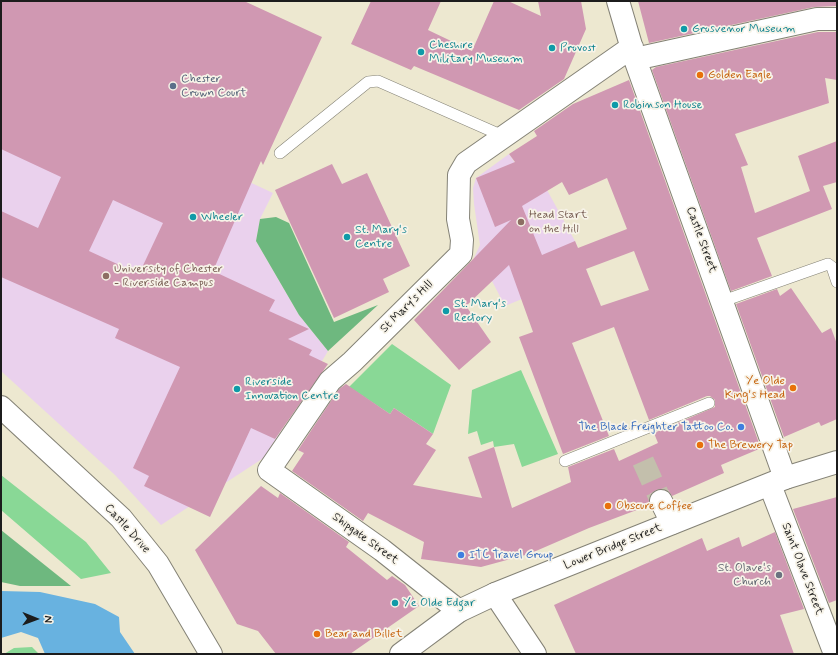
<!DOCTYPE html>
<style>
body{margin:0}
#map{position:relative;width:838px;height:655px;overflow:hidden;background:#ede8d0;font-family:Mynerve,sans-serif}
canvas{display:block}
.frame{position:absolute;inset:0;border:2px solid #1c1c1c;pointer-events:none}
.north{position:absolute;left:16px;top:599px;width:40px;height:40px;-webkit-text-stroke:3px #f7f3e8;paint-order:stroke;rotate:91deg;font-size:11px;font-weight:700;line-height:16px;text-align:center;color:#1c1c1c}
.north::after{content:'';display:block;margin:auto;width:14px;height:18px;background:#1c1c1c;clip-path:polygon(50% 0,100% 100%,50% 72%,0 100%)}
</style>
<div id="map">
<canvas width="838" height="655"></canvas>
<div class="frame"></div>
<div class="north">N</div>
</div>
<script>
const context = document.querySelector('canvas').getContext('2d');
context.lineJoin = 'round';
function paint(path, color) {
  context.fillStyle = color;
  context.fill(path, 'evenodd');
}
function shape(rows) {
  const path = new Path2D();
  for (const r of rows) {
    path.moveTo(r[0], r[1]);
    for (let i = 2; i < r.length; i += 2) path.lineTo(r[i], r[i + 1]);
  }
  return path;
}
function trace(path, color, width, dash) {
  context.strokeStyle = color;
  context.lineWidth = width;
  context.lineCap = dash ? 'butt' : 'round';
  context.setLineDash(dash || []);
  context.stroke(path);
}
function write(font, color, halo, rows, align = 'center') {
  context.font = font + ' Mynerve,sans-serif';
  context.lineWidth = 3.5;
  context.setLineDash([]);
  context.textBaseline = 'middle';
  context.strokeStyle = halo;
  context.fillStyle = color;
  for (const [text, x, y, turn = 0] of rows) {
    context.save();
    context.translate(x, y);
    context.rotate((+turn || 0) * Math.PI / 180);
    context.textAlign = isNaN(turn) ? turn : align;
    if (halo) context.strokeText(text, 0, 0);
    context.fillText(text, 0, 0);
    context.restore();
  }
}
paint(shape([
 [1,92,142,132,273,193,260,219,256,241,299,315,328,351,265,457,161,525,115,475,1,371],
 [509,154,537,196,547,190,575,241,587,272,505,306,492,281,474,258,480,245,474,204,473,188,476,178]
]), '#ead1ed');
paint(shape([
 [392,344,451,385,433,434,394,408,390,414,349,387],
 [521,370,558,454,522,467,514,444,494,447,493,441,481,445,477,431,468,434,472,390],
 [1,475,86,542,111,573,81,579,1,510],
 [32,647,39,654,4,654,14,648]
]), '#89d896');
paint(shape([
 [276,217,289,223,334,322,378,305,328,351,299,315,256,241,260,219],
 [1,530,71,586,20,586,1,582]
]), '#6eb87f');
paint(shape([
 [1,591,40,592,95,604,119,617,120,632,135,654,45,654,38,638,21,632,1,638]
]), '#68b2e0');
paint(shape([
 [1,1,244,1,322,37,263,165,261,161,213,271,275,300,269,311,309,329,288,339,312,350,309,355,328,364,275,439,251,428,210,517,144,486,149,476,133,468,180,367,115,338,119,329,1,277,1,211,38,228,61,177,1,149],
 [113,200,163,223,139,274,89,251],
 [371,1,441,1,428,30,472,51,494,1,508,1,541,16,538,1,581,1,586,29,564,79,519,110,414,66,411,70,351,44],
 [638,1,837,1,837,6,814,7,649,43],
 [818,32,837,32,837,80,825,78,829,103,735,134,748,165,741,167,755,213,820,187,810,191,798,156,837,141,837,182,823,186,832,209,757,238,772,276,731,291,652,70,656,67],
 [629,80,760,446,759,447,759,449,721,465,724,473,672,496,668,490,661,489,656,490,650,494,650,505,589,528,529,554,481,567,421,559,424,542,368,513,363,521,292,471,304,453,298,450,339,389,346,384,390,414,394,408,433,434,426,444,436,450,413,485,482,498,468,457,494,447,512,508,571,482,568,467,614,449,619,461,658,443,654,433,715,407,715,400,710,396,707,396,649,420,614,327,572,343,609,436,563,454,519,337,533,332,509,265,466,306,491,342,459,370,414,320,511,220,495,227,476,178,515,162,509,154,537,136,534,131,573,104],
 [607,178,627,229,578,248,575,241,542,255,522,206,562,182,569,195],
 [634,251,649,290,601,306,586,269],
 [332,164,342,184,367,173,410,266,383,279,389,292,334,318,275,190],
 [791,288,822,333,831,328,837,344,837,419,821,426,819,422,784,437,736,304,777,289,780,296],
 [261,486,278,498,280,493,349,542,346,547,387,580,392,576,405,585,419,606,350,654,276,654,258,631,237,624,195,550],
 [837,497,837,600,829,603,793,509],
 [775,532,804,609,780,615,794,654,576,654,554,605,702,538,707,551,739,537,742,547]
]), '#d098b2');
trace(shape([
 [643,461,661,501]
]), '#c3bfac', 22, [22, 11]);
const lane = shape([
 [280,153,368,82,378,81,503,136],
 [723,301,828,264,832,267,837,282],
 [565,461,709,403]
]);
const street = shape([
 [618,1,635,59,785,478],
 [635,59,817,19,837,19],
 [1,407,121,518,158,564,211,654],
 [770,485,835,654],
 [661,501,672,523],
 [495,594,535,654],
 [459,611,382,550,269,470,330,381,352,362,461,254,462,240,458,219,459,175,466,163,632,47]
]);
const secondary = shape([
 [401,654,459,611,495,594,785,478,837,462]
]);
trace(lane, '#848276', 12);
trace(street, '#848276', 24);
trace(secondary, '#848276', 24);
trace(lane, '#fff', 11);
trace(street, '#fff', 22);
trace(secondary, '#fff', 22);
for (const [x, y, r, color] of [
 [684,29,4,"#0f9aa8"],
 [552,48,4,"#0f9aa8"],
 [421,52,4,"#0f9aa8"],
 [700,75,4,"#e8710a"],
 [173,86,4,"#5c6f8a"],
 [615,105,4,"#0f9aa8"],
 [193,217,4,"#0f9aa8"],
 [521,222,4,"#8d6e63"],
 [347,237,4,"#0f9aa8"],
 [106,276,4,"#8d6e63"],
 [446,311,4,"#0f9aa8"],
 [793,388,4,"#e8710a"],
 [237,389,4,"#0f9aa8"],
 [741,427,4,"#3f7fe0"],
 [700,445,4,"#e8710a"],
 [608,506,4,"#e8710a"],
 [461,555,4,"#3f7fe0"],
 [779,575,4,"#6b7280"],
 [395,603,4,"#0f9aa8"],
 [317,634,4,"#e8710a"]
]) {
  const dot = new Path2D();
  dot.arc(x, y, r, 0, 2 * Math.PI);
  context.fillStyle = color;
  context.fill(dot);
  trace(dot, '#f7f3e8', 1.5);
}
write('12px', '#0d838f', '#f7f3e8', [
 ["Grosvenor Museum",692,29],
 ["Cheshire",429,45],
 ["Military Museum",429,59],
 ["Provost",560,48],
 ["Robinson House",623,105],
 ["Wheeler",201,217],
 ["St. Mary's",355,230],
 ["Centre",355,244],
 ["St. Mary's",454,304],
 ["Rectory",454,318],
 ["Riverside",245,382],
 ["Innovation Centre",245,396],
 ["Ye Olde Edgar",403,603]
], 'left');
write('12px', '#c56008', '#f7f3e8', [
 ["Golden Eagle",708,75],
 ["Ye Olde",785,381,"right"],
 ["King's Head",785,395,"right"],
 ["The Brewery Tap",708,445],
 ["Obscure Coffee",616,506],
 ["Bear and Billet",325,634]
], 'left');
write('12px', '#4e5e75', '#f7f3e8', [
 ["Chester",181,79],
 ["Crown Court",181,93]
], 'left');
write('12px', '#785e54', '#f7f3e8', [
 ["Head Start",529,215],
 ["on the Hill",529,229],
 ["University of Chester",114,269],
 ["- Riverside Campus",114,283]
], 'left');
write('12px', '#1c1c1c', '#f7f3e8', [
 ["Castle Street",701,240,70],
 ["St Mary's Hill",407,307,-45],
 ["Castle Drive",127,529,48],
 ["Shipgate Street",365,539,36],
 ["Lower Bridge Street",613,547,-22],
 ["Saint Olave Street",802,569,69]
]);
write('12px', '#366cbe', '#f7f3e8', [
 ["The Black Freighter Tattoo Co.",733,427],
 ["ITC Travel Group",469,555,"left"]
], 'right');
write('12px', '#5b616d', '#f7f3e8', [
 ["St. Olave's",771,568],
 ["Church",771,582]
], 'right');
</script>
